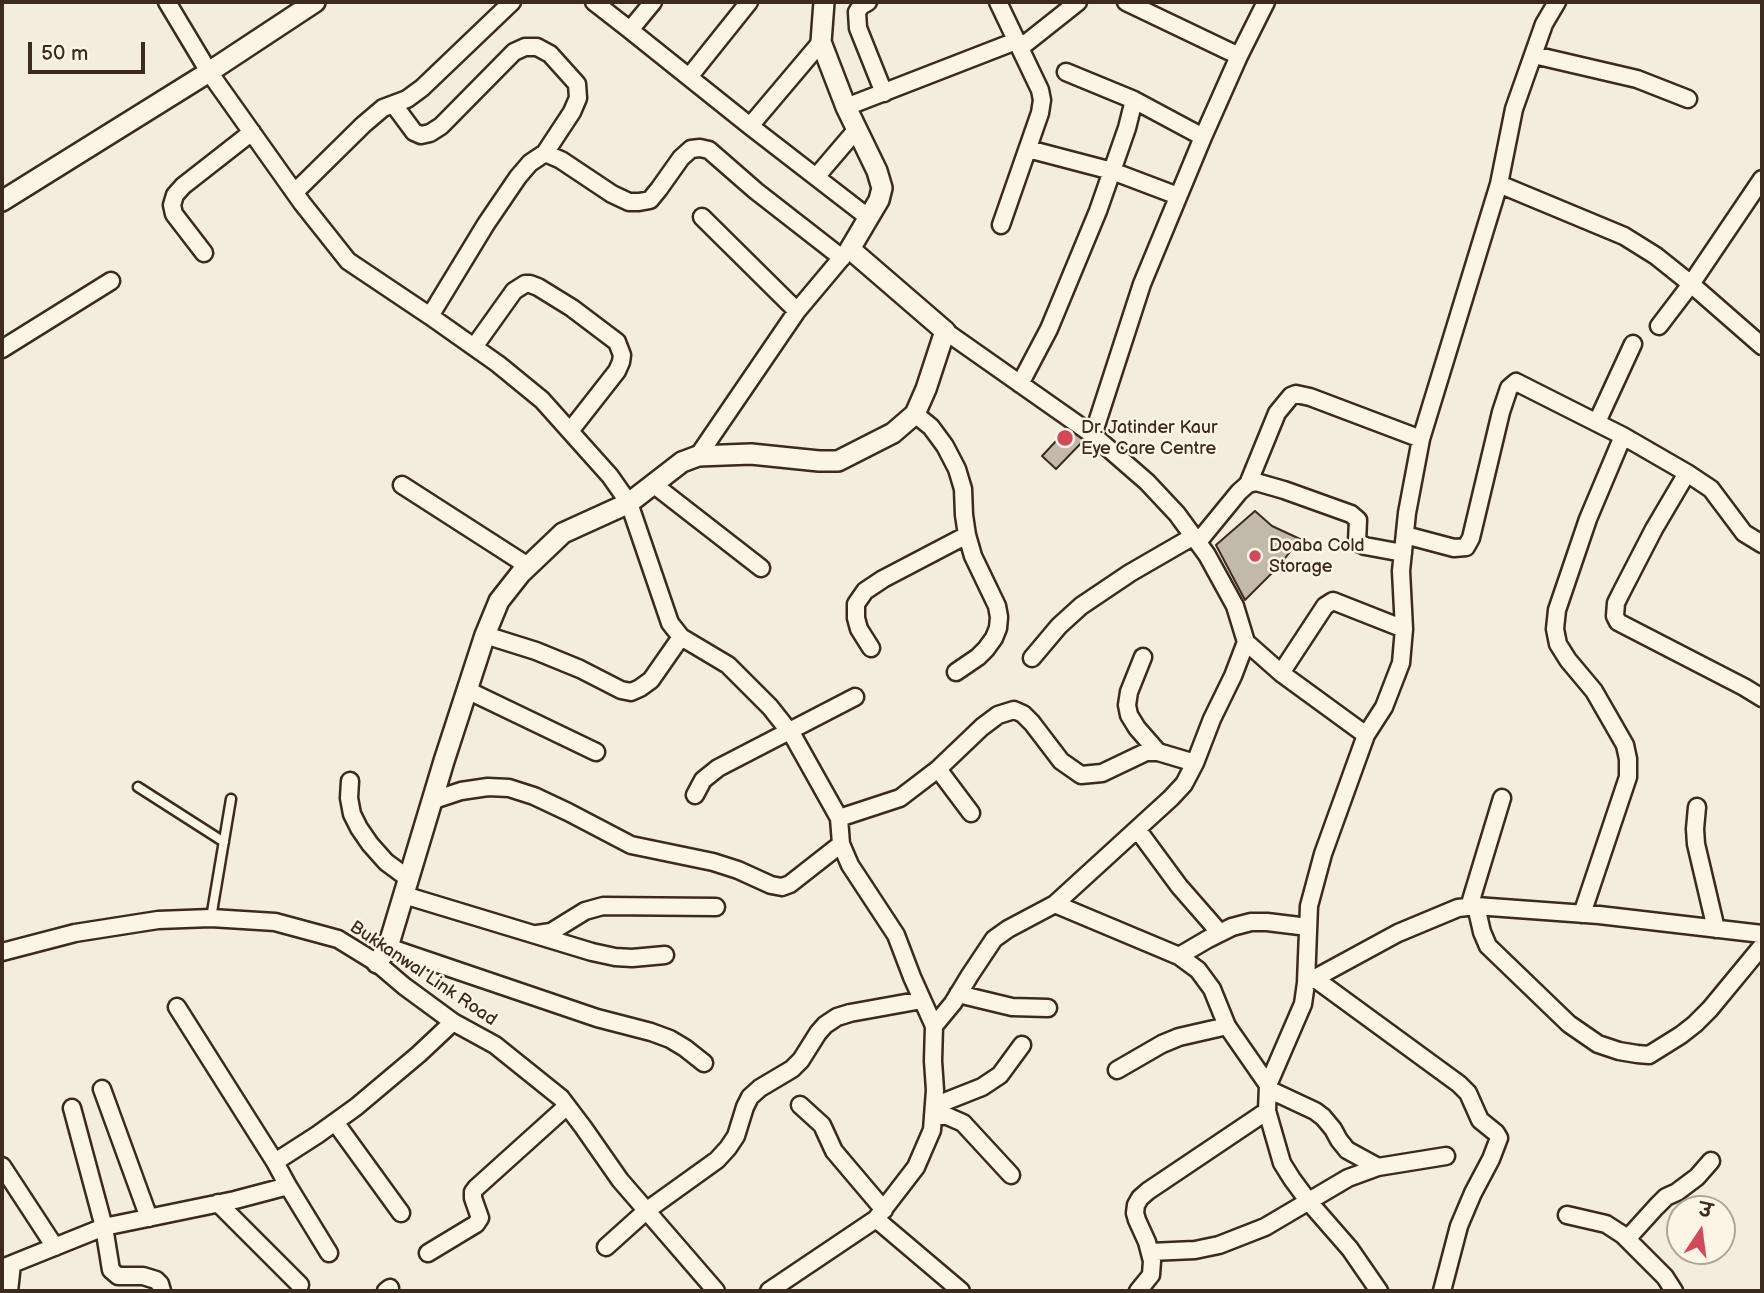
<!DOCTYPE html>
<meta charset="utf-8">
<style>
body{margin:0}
#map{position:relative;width:1764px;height:1293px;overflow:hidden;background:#f4eddd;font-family:"Balsamiq Sans","Playpen Sans Deva",sans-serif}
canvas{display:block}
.frame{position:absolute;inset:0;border:4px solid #3b2a1e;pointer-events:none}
.north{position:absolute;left:1666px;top:1195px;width:70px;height:70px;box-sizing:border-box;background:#fcf5e5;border:2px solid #afa495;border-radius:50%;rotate:13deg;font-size:19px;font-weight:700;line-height:28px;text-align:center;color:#3b2a1e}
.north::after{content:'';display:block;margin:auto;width:24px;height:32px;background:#d1495b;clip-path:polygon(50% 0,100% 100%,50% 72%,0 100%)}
.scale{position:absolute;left:28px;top:42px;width:117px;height:32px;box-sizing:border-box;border:4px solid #3b2a1e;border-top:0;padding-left:9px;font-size:21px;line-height:24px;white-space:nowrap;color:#3b2a1e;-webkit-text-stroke:5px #fcf5e5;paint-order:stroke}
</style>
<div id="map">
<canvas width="1764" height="1293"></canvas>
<div class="frame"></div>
<div class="north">उ</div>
<div class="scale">50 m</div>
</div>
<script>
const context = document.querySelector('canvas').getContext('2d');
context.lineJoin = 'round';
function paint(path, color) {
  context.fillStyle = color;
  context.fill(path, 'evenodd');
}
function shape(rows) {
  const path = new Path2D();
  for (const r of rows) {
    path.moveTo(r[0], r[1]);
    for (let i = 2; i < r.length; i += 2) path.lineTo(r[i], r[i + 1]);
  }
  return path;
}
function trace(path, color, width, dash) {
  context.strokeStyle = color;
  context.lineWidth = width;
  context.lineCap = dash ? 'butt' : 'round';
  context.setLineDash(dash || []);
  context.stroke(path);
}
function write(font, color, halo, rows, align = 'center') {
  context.font = font + ' "Balsamiq Sans",sans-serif';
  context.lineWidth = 5;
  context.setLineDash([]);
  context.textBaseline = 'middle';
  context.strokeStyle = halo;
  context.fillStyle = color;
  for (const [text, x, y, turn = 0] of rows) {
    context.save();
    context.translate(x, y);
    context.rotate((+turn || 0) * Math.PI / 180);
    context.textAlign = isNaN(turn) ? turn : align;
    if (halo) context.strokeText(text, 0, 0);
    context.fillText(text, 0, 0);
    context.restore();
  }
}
const building = shape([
 [1072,424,1086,438,1056,469,1042,456,1072,424],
 [1255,511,1272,526,1300,539,1279,566,1245,600,1216,545,1255,511]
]);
paint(building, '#c3b9aa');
trace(building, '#3b2a1e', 2);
const service = shape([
 [138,787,224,842],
 [211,918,231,799]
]);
const minor = shape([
 [167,2,209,72,302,203,348,261,430,316,498,364,542,400,610,476,629,503,670,623,681,637,728,665,770,707,793,736,839,818,841,844,850,865,896,935,912,977,934,1026,933,1061,935,1090,932,1130,916,1167,876,1219],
 [594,2,630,30],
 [653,2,630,30,750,126,869,218],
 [868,2,861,6,857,12,858,28,884,93],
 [998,2,1040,90,1042,100,1040,113,1001,225],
 [1126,2,1239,56],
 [1020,48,1078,2],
 [1534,55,1637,79,1688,99],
 [1066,72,1134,100,1203,137],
 [689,77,749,2],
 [394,105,414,132,421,135,430,133,441,126,514,52,525,47,537,47,550,54,577,84,578,98,572,112,545,153],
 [846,107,1016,41],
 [750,126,821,42],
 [1028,149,1112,171,1178,196],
 [816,177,857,129],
 [1499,184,1624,236,1656,256,1691,284,1762,346],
 [295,192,363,125,383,108,407,99,422,88,512,2],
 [702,217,797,311],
 [204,253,174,214,172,205,175,195,183,186,252,132],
 [430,316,486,224,518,177,530,163,545,153,561,160,612,194,629,202,639,202,650,200,659,189,681,158,691,149,700,148,709,150,756,191,842,258],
 [1659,326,1691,284,1762,179],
 [945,331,1093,435,1147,482,1177,514,1207,555,1235,606,1246,642,1281,673,1366,735,1323,854,1309,906,1306,983,1303,1004,1268,1085,1267,1111,1282,1163,1292,1179,1309,1202,1350,1249,1379,1291],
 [474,347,514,291,525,284,530,284,538,287,572,308,617,342,622,355,621,362,617,371,570,431],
 [2,349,111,281],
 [1020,384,1049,329,1098,211,1127,128,1134,100],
 [915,414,931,427,945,446,957,469,963,489,964,515,967,535,973,556,997,606,999,617,998,628,994,638,986,649,978,657,956,672],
 [1597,422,1633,344],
 [1093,435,1142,284,1203,137,1239,56,1266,2],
 [698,456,797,311,849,249],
 [1687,473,1654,529,1622,591,1616,603,1615,616,1618,622,1744,687,1762,698],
 [653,484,761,568],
 [1248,484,1277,413,1291,396,1296,394,1310,397,1421,439],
 [402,485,528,566],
 [1405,535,1454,548,1466,547,1471,538,1501,412,1509,388,1516,382,1623,436,1687,473,1711,489,1744,533,1762,544],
 [1198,542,1239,492,1248,484,1256,482,1284,490,1351,514,1358,520,1357,542,1365,546,1403,553],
 [485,635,536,651,580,669,621,690,631,692,640,688,651,680,681,637],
 [871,648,859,629,856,618,856,604,865,591,883,579,967,535],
 [1143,657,1129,692,1127,705,1129,715,1137,728,1158,752],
 [1032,658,1059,626,1081,606,1130,573,1194,536],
 [1281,673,1325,606,1333,601,1404,629],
 [467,690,596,752],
 [1366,735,1384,707,1401,663,1404,629,1401,571,1407,513,1421,439,1499,184,1514,109,1544,24,1557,2],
 [938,769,971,813],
 [350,781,349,798,352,814,359,828,370,844,386,862,409,879],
 [695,795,703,780,718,768,855,697],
 [434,800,461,791,488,787,509,788,534,796,568,812,631,845,713,862,738,870,771,885,782,887,790,884,841,844],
 [1697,807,1695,829,1696,844,1716,929],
 [839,818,900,798,938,769,982,727,998,715,1014,710,1023,714,1032,723,1061,761,1081,775,1102,773,1146,752,1158,752,1195,763],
 [1137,829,1179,886,1220,933],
 [404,895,592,952,615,957,632,958,665,955],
 [1055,904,1179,956,1198,970,1212,989,1227,1026,1268,1085],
 [1476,906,1482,932,1488,946,1569,1024,1598,1044,1619,1051,1637,1054,1649,1055,1681,1035,1695,1024,1710,1009,1762,946],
 [1469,907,1502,798],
 [1582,914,1628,777,1628,759,1625,745,1594,691,1568,660,1558,644,1555,629,1557,610,1588,519,1623,436],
 [537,934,551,932,585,911,603,906,716,907],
 [388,947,597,1018,651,1032,670,1039,685,1048,704,1063],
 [2,952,75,933,158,920,211,918,275,922,338,939,377,963,404,986,453,1022,495,1045,561,1098,583,1127,620,1180,716,1291],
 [1179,956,1208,939,1232,927,1251,922,1267,922,1308,927],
 [1314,978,1459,1084,1468,1093,1480,1120,1496,1133,1499,1138,1491,1159,1473,1193,1459,1226,1442,1291],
 [1306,983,1398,933,1458,908,1476,906,1599,915,1762,934],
 [958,994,1012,1007,1048,1008],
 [177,1007,275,1162],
 [934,1026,953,1003,970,975,994,939,1008,929,1055,904,1171,798,1184,784,1195,763,1212,719,1233,676,1246,642],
 [1117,1070,1162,1044,1179,1037,1227,1026],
 [102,1089,149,1218],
 [1268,1089,1315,1111,1323,1117,1333,1129,1339,1140,1347,1150,1378,1167],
 [800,1105,822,1125,834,1151,884,1210],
 [934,1106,982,1087,1000,1075,1022,1045],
 [72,1108,104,1227,111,1270,118,1276,143,1276,156,1280,160,1284,162,1291],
 [933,1115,947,1116,963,1123,1011,1175],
 [335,1122,401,1213],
 [2,1166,55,1247],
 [288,1186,329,1253],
 [218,1203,300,1285],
 [1567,1215,1606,1224,1623,1235,1665,1277,1674,1291],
 [1627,1239,1656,1207,1666,1197,1677,1192,1697,1177,1711,1161],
 [606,1247,646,1211,717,1160,728,1148,736,1136,745,1107,750,1097,760,1088,792,1069,801,1060,818,1033,825,1025,837,1017,850,1013,922,1000],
 [1150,1252,1195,1250,1219,1245,1265,1227,1348,1178,1378,1167,1446,1156],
 [428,1253,476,1224,480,1218,473,1198,473,1192,476,1188,567,1106],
 [2,1268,104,1227,235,1200,288,1186,275,1162,317,1135,356,1107,419,1054,453,1022],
 [9,1291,12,1264],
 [386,1291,390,1288],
 [769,1291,876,1219,961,1291],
 [1138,1291,1151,1275,1152,1261,1147,1242,1137,1220,1135,1213,1136,1205,1140,1198,1148,1191,1267,1111]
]);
const tertiary = shape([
 [2,201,209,72,315,2],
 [377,963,388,947,444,761,485,635,499,601,521,573,563,533,629,503,682,462,698,456,751,454,819,461,838,461,893,433,915,414,926,389,945,331,850,249,879,200,882,188,877,171,846,107,821,42,824,2]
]);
trace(service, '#3b2a1e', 13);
trace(minor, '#3b2a1e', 21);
trace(tertiary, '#3b2a1e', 24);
trace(service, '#fcf5e5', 8);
trace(minor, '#fcf5e5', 16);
trace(tertiary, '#fcf5e5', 19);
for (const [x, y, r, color] of [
 [1065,438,9,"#d1495b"],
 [1255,556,7,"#d1495b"]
]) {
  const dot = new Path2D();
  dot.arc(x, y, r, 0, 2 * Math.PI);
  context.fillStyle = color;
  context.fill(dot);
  trace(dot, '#fcf5e5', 2.5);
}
write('18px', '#3b2a1e', '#fcf5e5', [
 ["Dr. Jatinder Kaur",1081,428],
 ["Eye Care Centre",1081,449],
 ["Doaba Cold",1269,546],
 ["Storage",1269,567]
], 'left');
write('18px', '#3b2a1e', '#fcf5e5', [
 ["Bukkanwal Link Road",423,974,34]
]);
</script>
